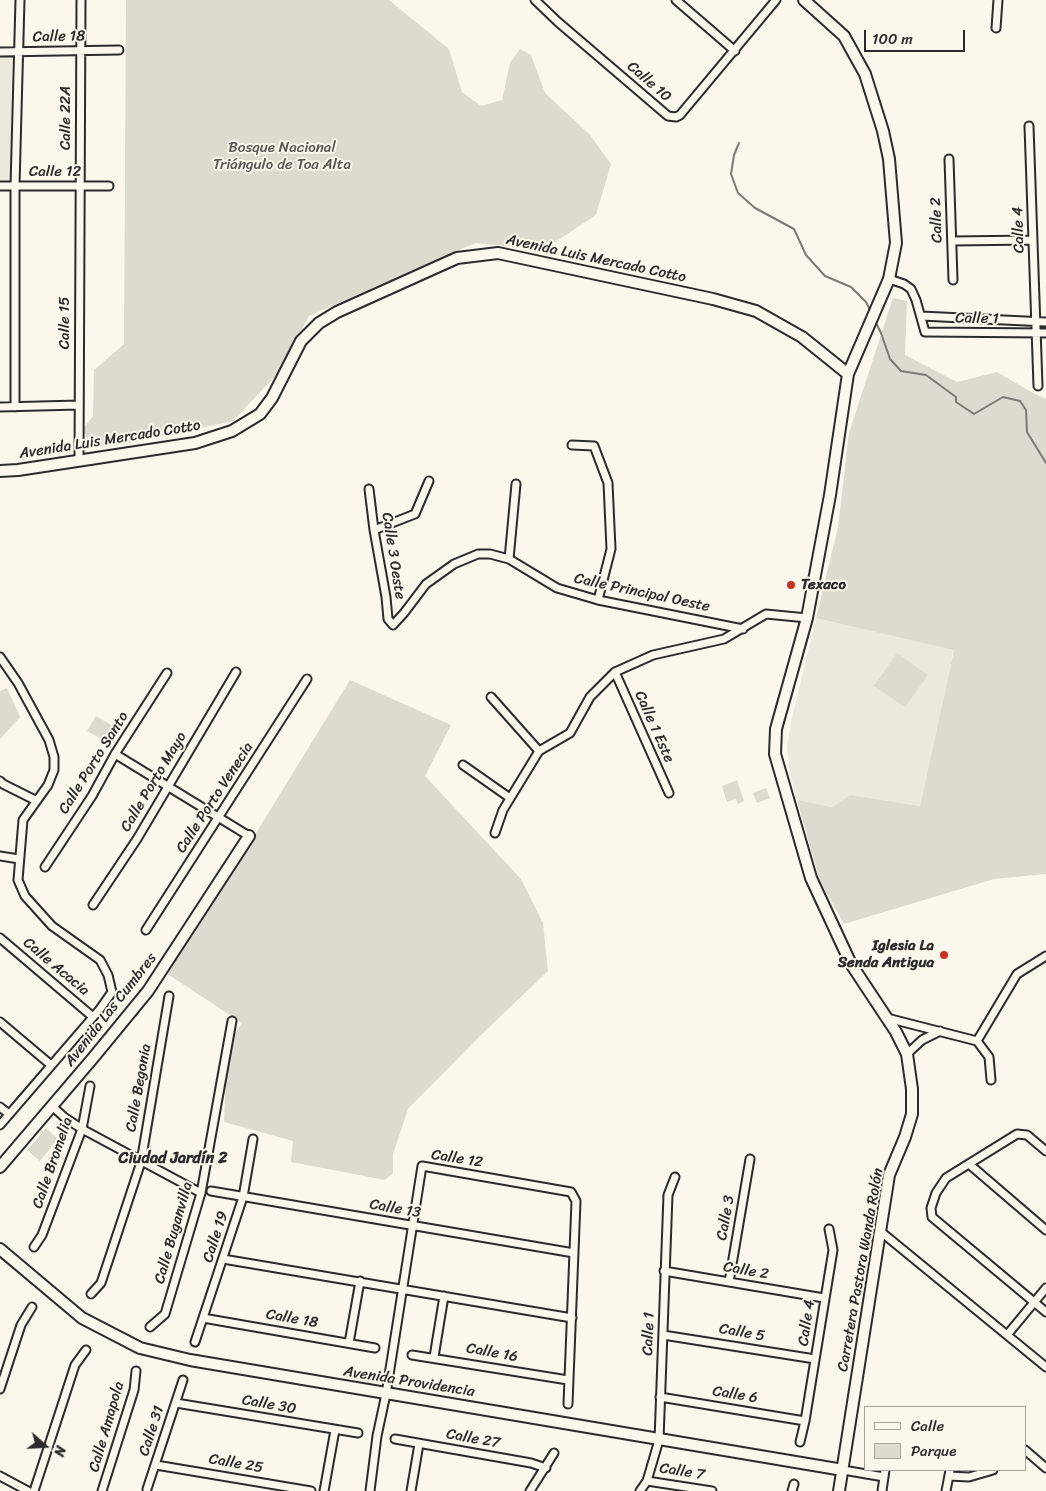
<!DOCTYPE html>
<meta charset="utf-8">
<style>
body{margin:0}
#map{position:relative;width:1046px;height:1491px;overflow:hidden;background:#fbf7ec;font-family:Sriracha,sans-serif}
canvas{display:block}
.legend{position:absolute;left:864px;top:1406px;width:162px;height:65px;box-sizing:border-box;background:#fbf7ec;border:1px solid #a8a59f;margin:0;padding:6px 9px;list-style:none;font-size:15px;color:#2b2b2b}
.legend li{display:flex;align-items:center;gap:10px;height:25px}
.legend b{width:25px;border:1px solid #a8a59f}
.north{position:absolute;left:20px;top:1421px;width:50px;height:50px;-webkit-text-stroke:4px #fbf7ec;paint-order:stroke;rotate:109deg;font-size:14px;font-weight:700;line-height:20px;text-align:center;color:#2b2b2b}
.north::after{content:'';display:block;margin:auto;width:18px;height:22px;background:#2b2b2b;clip-path:polygon(50% 0,100% 100%,50% 72%,0 100%)}
.scale{position:absolute;left:864px;top:30px;width:101px;height:22px;box-sizing:border-box;border:2px solid #2b2b2b;border-top:0;padding-left:6px;font-size:15px;line-height:18px;white-space:nowrap;color:#2b2b2b;-webkit-text-stroke:4px #fbf7ec;paint-order:stroke}
</style>
<div id="map">
<canvas width="1046" height="1491"></canvas>
<ul class="legend">
<li><b style="height:6px;background:#fbf7ec"></b>Calle</li>
<li><b style="height:14px;background:#dddad0"></b>Parque</li>
</ul>
<div class="north">N</div>
<div class="scale">100 m</div>
</div>
<script>
const context = document.querySelector('canvas').getContext('2d');
context.lineJoin = 'round';
function paint(path, color) {
  context.fillStyle = color;
  context.fill(path, 'evenodd');
}
function shape(rows) {
  const path = new Path2D();
  for (const r of rows) {
    path.moveTo(r[0], r[1]);
    for (let i = 2; i < r.length; i += 2) path.lineTo(r[i], r[i + 1]);
  }
  return path;
}
function trace(path, color, width, dash) {
  context.strokeStyle = color;
  context.lineWidth = width;
  context.lineCap = dash ? 'butt' : 'round';
  context.setLineDash(dash || []);
  context.stroke(path);
}
function write(font, color, halo, rows, align = 'center') {
  context.font = font + ' Sriracha,sans-serif';
  context.lineWidth = 4;
  context.setLineDash([]);
  context.textBaseline = 'middle';
  context.strokeStyle = halo;
  context.fillStyle = color;
  for (const [text, x, y, turn = 0] of rows) {
    context.save();
    context.translate(x, y);
    context.rotate((+turn || 0) * Math.PI / 180);
    context.textAlign = isNaN(turn) ? turn : align;
    if (halo) context.strokeText(text, 0, 0);
    context.fillText(text, 0, 0);
    context.restore();
  }
}
paint(shape([
 [0,56,12,56,10,181,0,181],
 [816,618,954,649,920,806,850,795,832,807,797,800,790,774,787,748,791,722]
]), '#ebe8de');
paint(shape([
 [126,0,389,0,449,49,462,92,481,106,502,100,510,63,520,49,531,55,545,93,590,135,611,164,596,215,543,250,475,243,309,316,279,372,233,421,124,444,91,448,83,429,93,416,94,370,124,344],
 [893,298,907,301,905,355,957,382,997,372,1033,393,1046,399,1046,874,994,879,844,924,820,881,797,800,832,807,850,795,920,806,954,650,816,618,838,527,849,433],
 [897,653,928,675,905,707,874,686],
 [350,680,451,725,425,776,521,879,543,923,548,971,481,1035,408,1109,393,1154,393,1173,385,1180,291,1162,293,1141,224,1122,227,1046,242,1023,166,973,253,838],
 [7,688,20,717,0,739,0,691],
 [96,716,113,726,105,741,87,731],
 [737,780,744,801,738,804,736,799,727,802,722,786],
 [766,788,770,798,757,803,753,793],
 [46,1128,58,1139,40,1161,27,1150]
]), '#dddad0');
trace(shape([
 [739,143,734,155,731,174,738,193,755,208,794,229,806,255,825,276,851,287,866,302,871,312],
 [875,321,881,333,890,359,901,371,926,375,956,397,956,402,974,414,1003,397,1020,401,1026,410,1027,432,1046,463]
]), '#7b7a75', 2);
const street = shape([
 [535,0,558,22,668,116,676,117,680,115,776,0],
 [676,0,735,51],
 [996,28,998,0],
 [0,52,119,50],
 [1029,126,1038,386],
 [949,159,953,280],
 [0,186,109,186],
 [952,241,1033,240],
 [889,279,904,284,911,289,916,300,925,332,1046,333],
 [921,316,1046,322],
 [0,407,79,405],
 [15,407,15,186,20,0],
 [572,445,594,446,608,483,611,549,598,600],
 [79,461,81,0],
 [369,489,374,530,386,597,388,619,393,625,404,613,426,584,454,564,478,554,490,554,509,559,557,588,598,600,743,629],
 [374,530,415,514,429,481],
 [509,559,516,484],
 [0,657,18,683,49,740,54,757,54,770,48,785,23,820,18,880,25,896,52,926,100,960,108,975,112,992,100,1009,0,1125],
 [615,672,669,793],
 [491,697,539,751],
 [115,754,249,836],
 [463,765,510,798],
 [0,781,3,784,35,800],
 [495,833,503,810,539,751,570,733,590,697,615,672,653,655,724,639,766,614,807,618],
 [0,856,19,859],
 [45,867,92,796,115,754,167,673],
 [93,905,137,839,236,672],
 [146,930,307,679],
 [0,938,93,1017],
 [887,1018,977,1041,989,1057,991,1080],
 [0,1022,51,1065],
 [977,1041,1017,974,1046,956],
 [907,1054,922,1040,940,1031],
 [52,1106,64,1117,82,1129,201,1193],
 [0,1107,9,1114],
 [1046,1151,1027,1135,1017,1134,946,1178,936,1193,931,1208,932,1217,1046,1312],
 [969,1164,1046,1230],
 [211,1191,574,1253],
 [880,1231,1046,1367],
 [34,1247,42,1235,82,1129,90,1086],
 [223,1259,572,1318],
 [664,1271,824,1298],
 [729,1282,750,1159],
 [91,1294,101,1283,141,1162,169,996],
 [203,1318,375,1348],
 [150,1327,165,1314,201,1193,232,1021],
 [663,1335,815,1359],
 [1007,1335,1046,1288],
 [195,1342,243,1197,253,1139],
 [349,1343,360,1281],
 [412,1355,568,1380],
 [434,1357,444,1296],
 [0,1389,21,1325,32,1307],
 [660,1397,805,1421],
 [176,1403,358,1433],
 [395,1439,531,1463,546,1468],
 [800,1442,805,1421,833,1250,829,1229],
 [1025,1450,1046,1468],
 [156,1465,311,1491],
 [843,1470,884,1477],
 [0,1476,28,1491],
 [949,1476,969,1477,993,1470],
 [647,1481,712,1491],
 [147,1489,183,1380],
 [34,1491,75,1365,86,1350],
 [102,1491,134,1390,136,1371],
 [324,1491,335,1430],
 [370,1491,377,1436,386,1394,422,1166,571,1192,576,1201,568,1404],
 [411,1491,419,1444],
 [530,1491,554,1453],
 [640,1491,647,1481,659,1440,668,1195,675,1177],
 [792,1491,794,1484],
 [882,1491,885,1470],
 [946,1491,950,1470]
]);
const secondary = shape([
 [804,0,844,36,865,74,883,131,889,159,896,243,889,279,848,374,830,495,807,618,776,729,775,754,811,878,851,964,896,1032,907,1054,912,1089,912,1114,905,1137,889,1175,839,1491],
 [0,471,18,470,195,443,232,431,260,414,272,398,301,341,319,323,337,312,457,258,498,253,713,299,756,311,802,337,848,374],
 [0,1167,93,1058,148,991,249,836],
 [0,1249,82,1318,140,1348,190,1360,843,1470]
]);
trace(street, '#2b2b2b', 11);
trace(secondary, '#2b2b2b', 14);
trace(street, '#fbf7ec', 7);
trace(secondary, '#fbf7ec', 10);
for (const [x, y, r, color] of [
 [791,585,5,"#c8321e"],
 [944,955,5,"#c8321e"]
]) {
  const dot = new Path2D();
  dot.arc(x, y, r, 0, 2 * Math.PI);
  context.fillStyle = color;
  context.fill(dot);
  trace(dot, '#fbf7ec', 2);
}
write('15px', '#2b2b2b', '#fbf7ec', [
 ["Calle 18",59,37,-1],
 ["Calle 10",649,82,41],
 ["Calle 22A",66,118,-90],
 ["Calle 12",55,172],
 ["Calle 2",937,220,-92],
 ["Calle 4",1019,230,-92],
 ["Avenida Luis Mercado Cotto",596,259,12],
 ["Calle 1",977,319,1],
 ["Calle 15",65,323,-90],
 ["Avenida Luis Mercado Cotto",110,440,-9],
 ["Calle 3 Oeste",393,556,81],
 ["Calle Principal Oeste",642,593,12],
 ["Calle 1 Este",654,727,66],
 ["Calle Porto Santo",94,763,-58],
 ["Calle Porto Mayo",154,782,-59],
 ["Calle Porto Venecia",215,798,-57],
 ["Calle Acacia",56,967,40],
 ["Avenida Las Cumbres",111,1010,-52],
 ["Calle Begonia",139,1088,-80],
 ["Calle 12",457,1159,9],
 ["Calle Bromelia",53,1163,-71],
 ["Calle 13",395,1209,10],
 ["Calle 3",726,1218,-80],
 ["Calle Buganvilla",174,1233,-74],
 ["Calle 19",216,1237,-72],
 ["Carretera Pastora Wanda Rolón",861,1270,-80],
 ["Calle 2",746,1271,10],
 ["Calle 18",292,1319,10],
 ["Calle 4",807,1323,-82],
 ["Calle 5",742,1333,10],
 ["Calle 1",649,1334,-88],
 ["Calle 16",492,1353,10],
 ["Avenida Providencia",409,1382,9],
 ["Calle 6",735,1395,9],
 ["Calle 30",269,1405,10],
 ["Calle Amapola",107,1427,-74],
 ["Calle 31",152,1431,-72],
 ["Calle 27",473,1439,10],
 ["Calle 25",236,1464,10],
 ["Calle 7",682,1472,9]
]);
write('15px', '#585754', '#fbf7ec', [
 ["Bosque Nacional",282,148],
 ["Triángulo de Toa Alta",282,165]
]);
write('bold 15px', '#2b2b2b', '#fbf7ec', [
 ["Texaco",801,585],
 ["Iglesia La",934,946,"right"],
 ["Senda Antigua",934,963,"right"]
], 'left');
write('bold 16px', '#2b2b2b', '#fbf7ec', [
 ["Ciudad Jardín 2",173,1159]
]);
</script>
